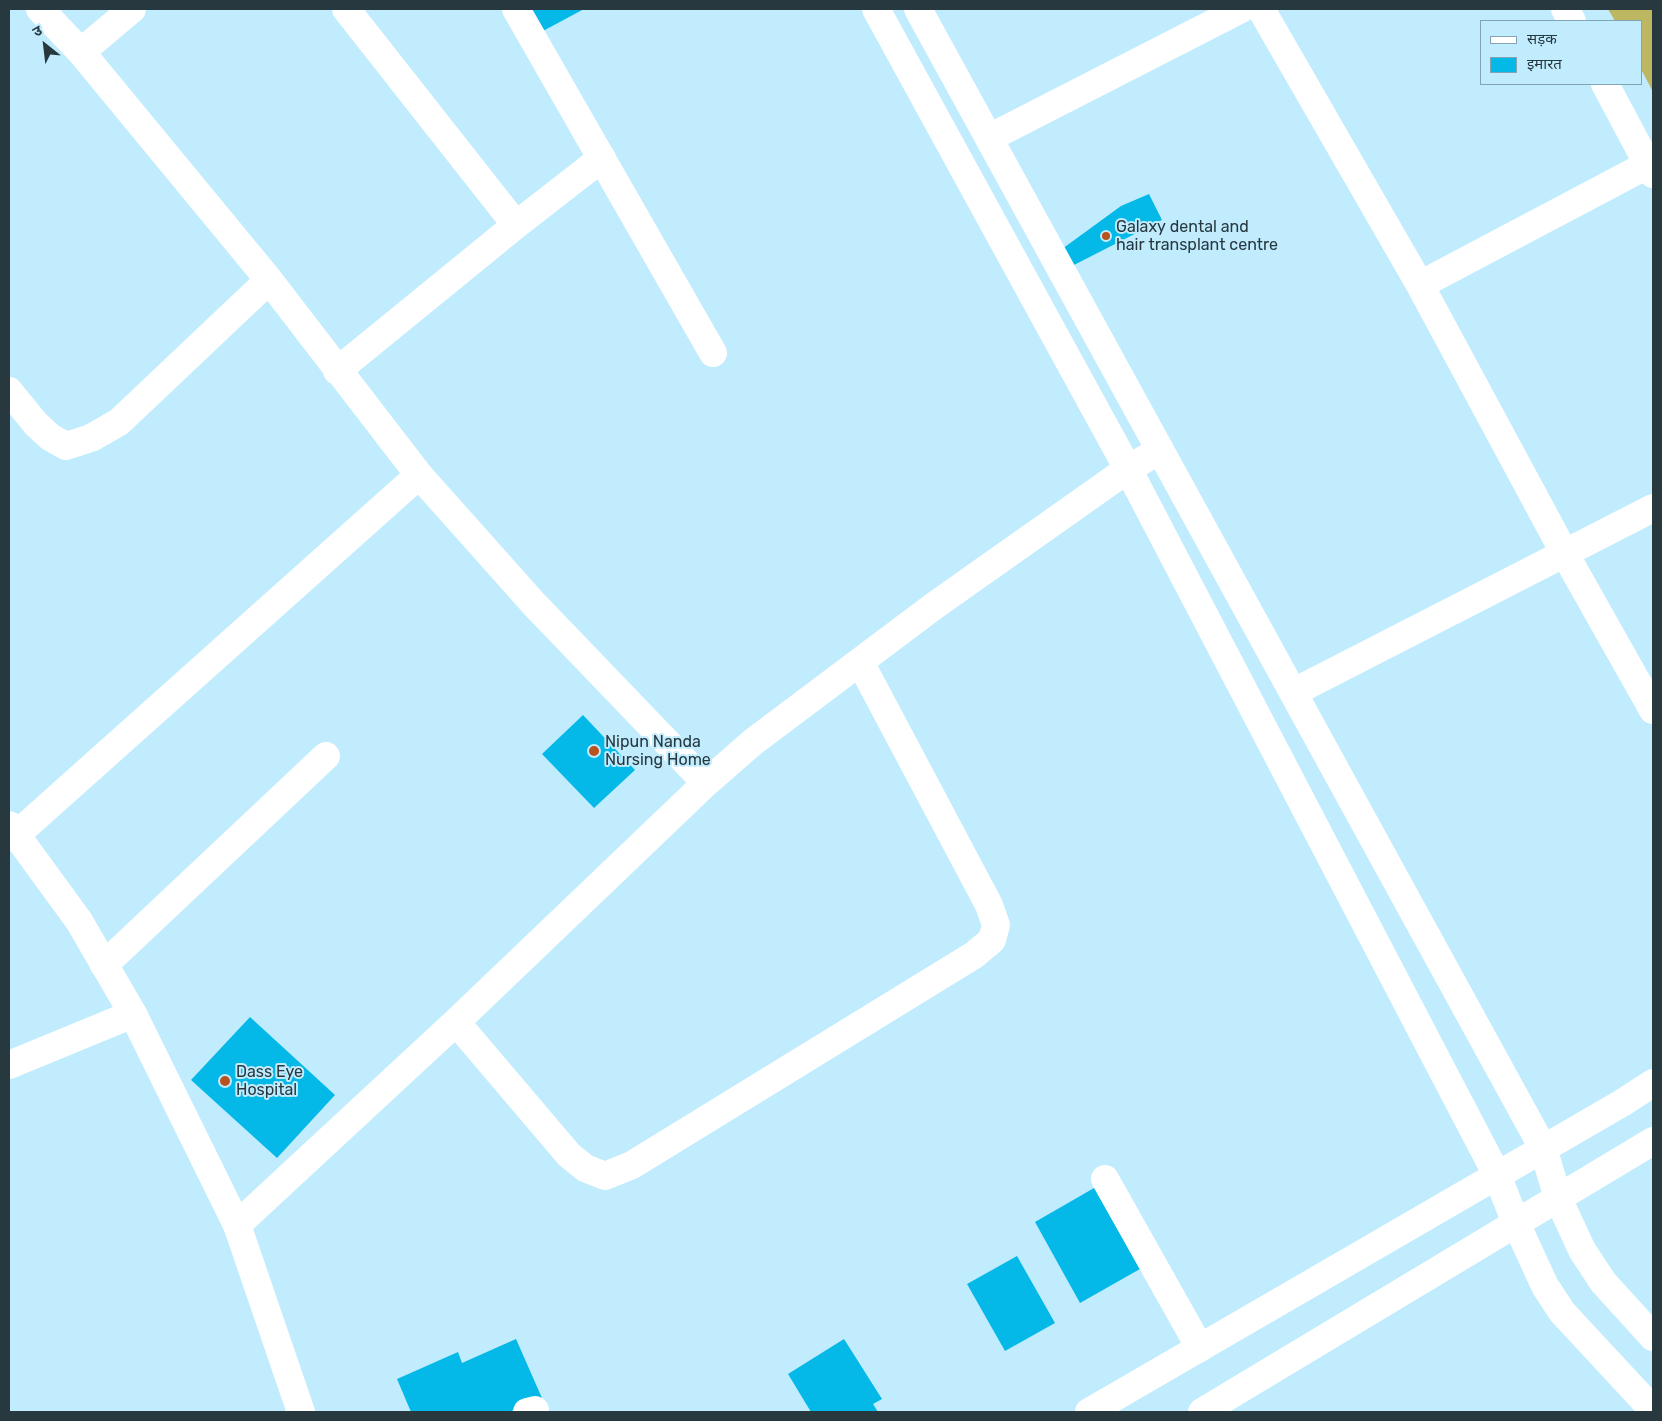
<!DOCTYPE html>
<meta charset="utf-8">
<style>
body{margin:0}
#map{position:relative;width:1662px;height:1421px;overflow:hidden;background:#c0ecfe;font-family:Rubik,"Noto Sans Devanagari",sans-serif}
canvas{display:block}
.frame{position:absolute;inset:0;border:10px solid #27383f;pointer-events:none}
.legend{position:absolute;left:1480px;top:20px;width:162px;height:65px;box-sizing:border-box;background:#c0ecfe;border:1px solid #83a4b2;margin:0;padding:6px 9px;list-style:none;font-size:15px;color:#27383f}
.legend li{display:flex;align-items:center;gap:10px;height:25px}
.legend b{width:25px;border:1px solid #83a4b2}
.north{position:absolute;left:20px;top:20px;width:50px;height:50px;-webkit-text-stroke:4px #c0ecfe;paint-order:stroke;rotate:331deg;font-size:14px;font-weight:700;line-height:20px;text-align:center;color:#27383f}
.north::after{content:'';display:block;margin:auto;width:18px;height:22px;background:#27383f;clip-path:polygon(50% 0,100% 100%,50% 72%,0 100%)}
</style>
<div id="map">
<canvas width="1662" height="1421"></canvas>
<div class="frame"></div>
<ul class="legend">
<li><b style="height:6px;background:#fff"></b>सड़क</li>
<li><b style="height:14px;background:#04b9e8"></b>इमारत</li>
</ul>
<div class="north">उ</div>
</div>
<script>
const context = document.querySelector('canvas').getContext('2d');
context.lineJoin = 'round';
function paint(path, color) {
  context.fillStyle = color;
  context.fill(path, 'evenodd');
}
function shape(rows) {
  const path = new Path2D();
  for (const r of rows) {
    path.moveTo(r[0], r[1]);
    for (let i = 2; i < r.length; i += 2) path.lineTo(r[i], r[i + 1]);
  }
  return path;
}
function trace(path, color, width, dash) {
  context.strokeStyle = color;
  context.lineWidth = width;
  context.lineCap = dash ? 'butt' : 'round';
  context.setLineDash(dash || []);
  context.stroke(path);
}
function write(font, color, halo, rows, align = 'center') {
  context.font = font + ' Rubik,sans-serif';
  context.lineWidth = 4;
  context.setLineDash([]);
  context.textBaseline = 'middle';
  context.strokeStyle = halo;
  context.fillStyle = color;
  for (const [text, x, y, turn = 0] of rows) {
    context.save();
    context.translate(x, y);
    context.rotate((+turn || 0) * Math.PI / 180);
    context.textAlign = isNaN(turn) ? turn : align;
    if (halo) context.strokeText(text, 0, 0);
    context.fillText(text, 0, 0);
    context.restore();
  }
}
paint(shape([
 [1608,9,1653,9,1653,92,1641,69,1641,21,1615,21]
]), '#beb761');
paint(shape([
 [530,9,584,9,543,31],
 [1149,194,1162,220,1072,266,1062,249,1121,206],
 [583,715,635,770,594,808,542,754],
 [250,1017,335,1095,277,1158,191,1080],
 [1101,1184,1147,1265,1080,1303,1035,1222],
 [1017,1256,1055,1323,1005,1351,967,1284],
 [516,1339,542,1398,509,1412,411,1412,397,1379,458,1352,462,1363],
 [844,1339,882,1399,873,1404,878,1412,811,1412,788,1374]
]), '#04b9e8');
trace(shape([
 [40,9,81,52,269,280,419,475,534,604,706,783],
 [346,9,516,225],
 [516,9,713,353],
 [1261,9,1420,285,1565,554,1653,710],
 [1565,9,1572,21],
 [81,52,132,9],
 [1605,84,1653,174],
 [989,138,1241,9],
 [1420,285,1649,164],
 [337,371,516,225,602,158],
 [9,391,36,424,50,437,66,446,91,438,119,422,269,280],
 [1294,692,1653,508],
 [16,835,419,475],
 [104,965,326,756],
 [456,1022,569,1155,585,1168,605,1176,632,1165,974,955,992,940,996,925,989,905,860,662],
 [9,1065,133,1014],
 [1105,1179,1200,1348],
 [237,1225,456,1022,706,783,753,742,934,606,1128,469,1160,450],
 [527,1412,535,1410]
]), '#fff', 28);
trace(shape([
 [876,9,1128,469,1497,1175,1516,1223,1545,1286,1562,1312,1653,1410],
 [918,9,1543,1148,1558,1198,1582,1250,1603,1282,1653,1337],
 [9,825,79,921,133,1014,237,1225,301,1412],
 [1089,1412,1622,1103,1653,1083],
 [1202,1412,1653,1141]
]), '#fff', 28);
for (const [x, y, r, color] of [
 [1106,236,5,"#b7531f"],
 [594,751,6,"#b7531f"],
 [225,1081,6,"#b7531f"]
]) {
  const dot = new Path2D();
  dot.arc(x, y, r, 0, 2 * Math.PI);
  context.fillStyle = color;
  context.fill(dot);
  trace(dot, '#c0ecfe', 2);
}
write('16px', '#27383f', '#c0ecfe', [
 ["Galaxy dental and",1116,227],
 ["hair transplant centre",1116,245],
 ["Nipun Nanda",605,742],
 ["Nursing Home",605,760],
 ["Dass Eye",236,1072],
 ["Hospital",236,1090]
], 'left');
</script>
